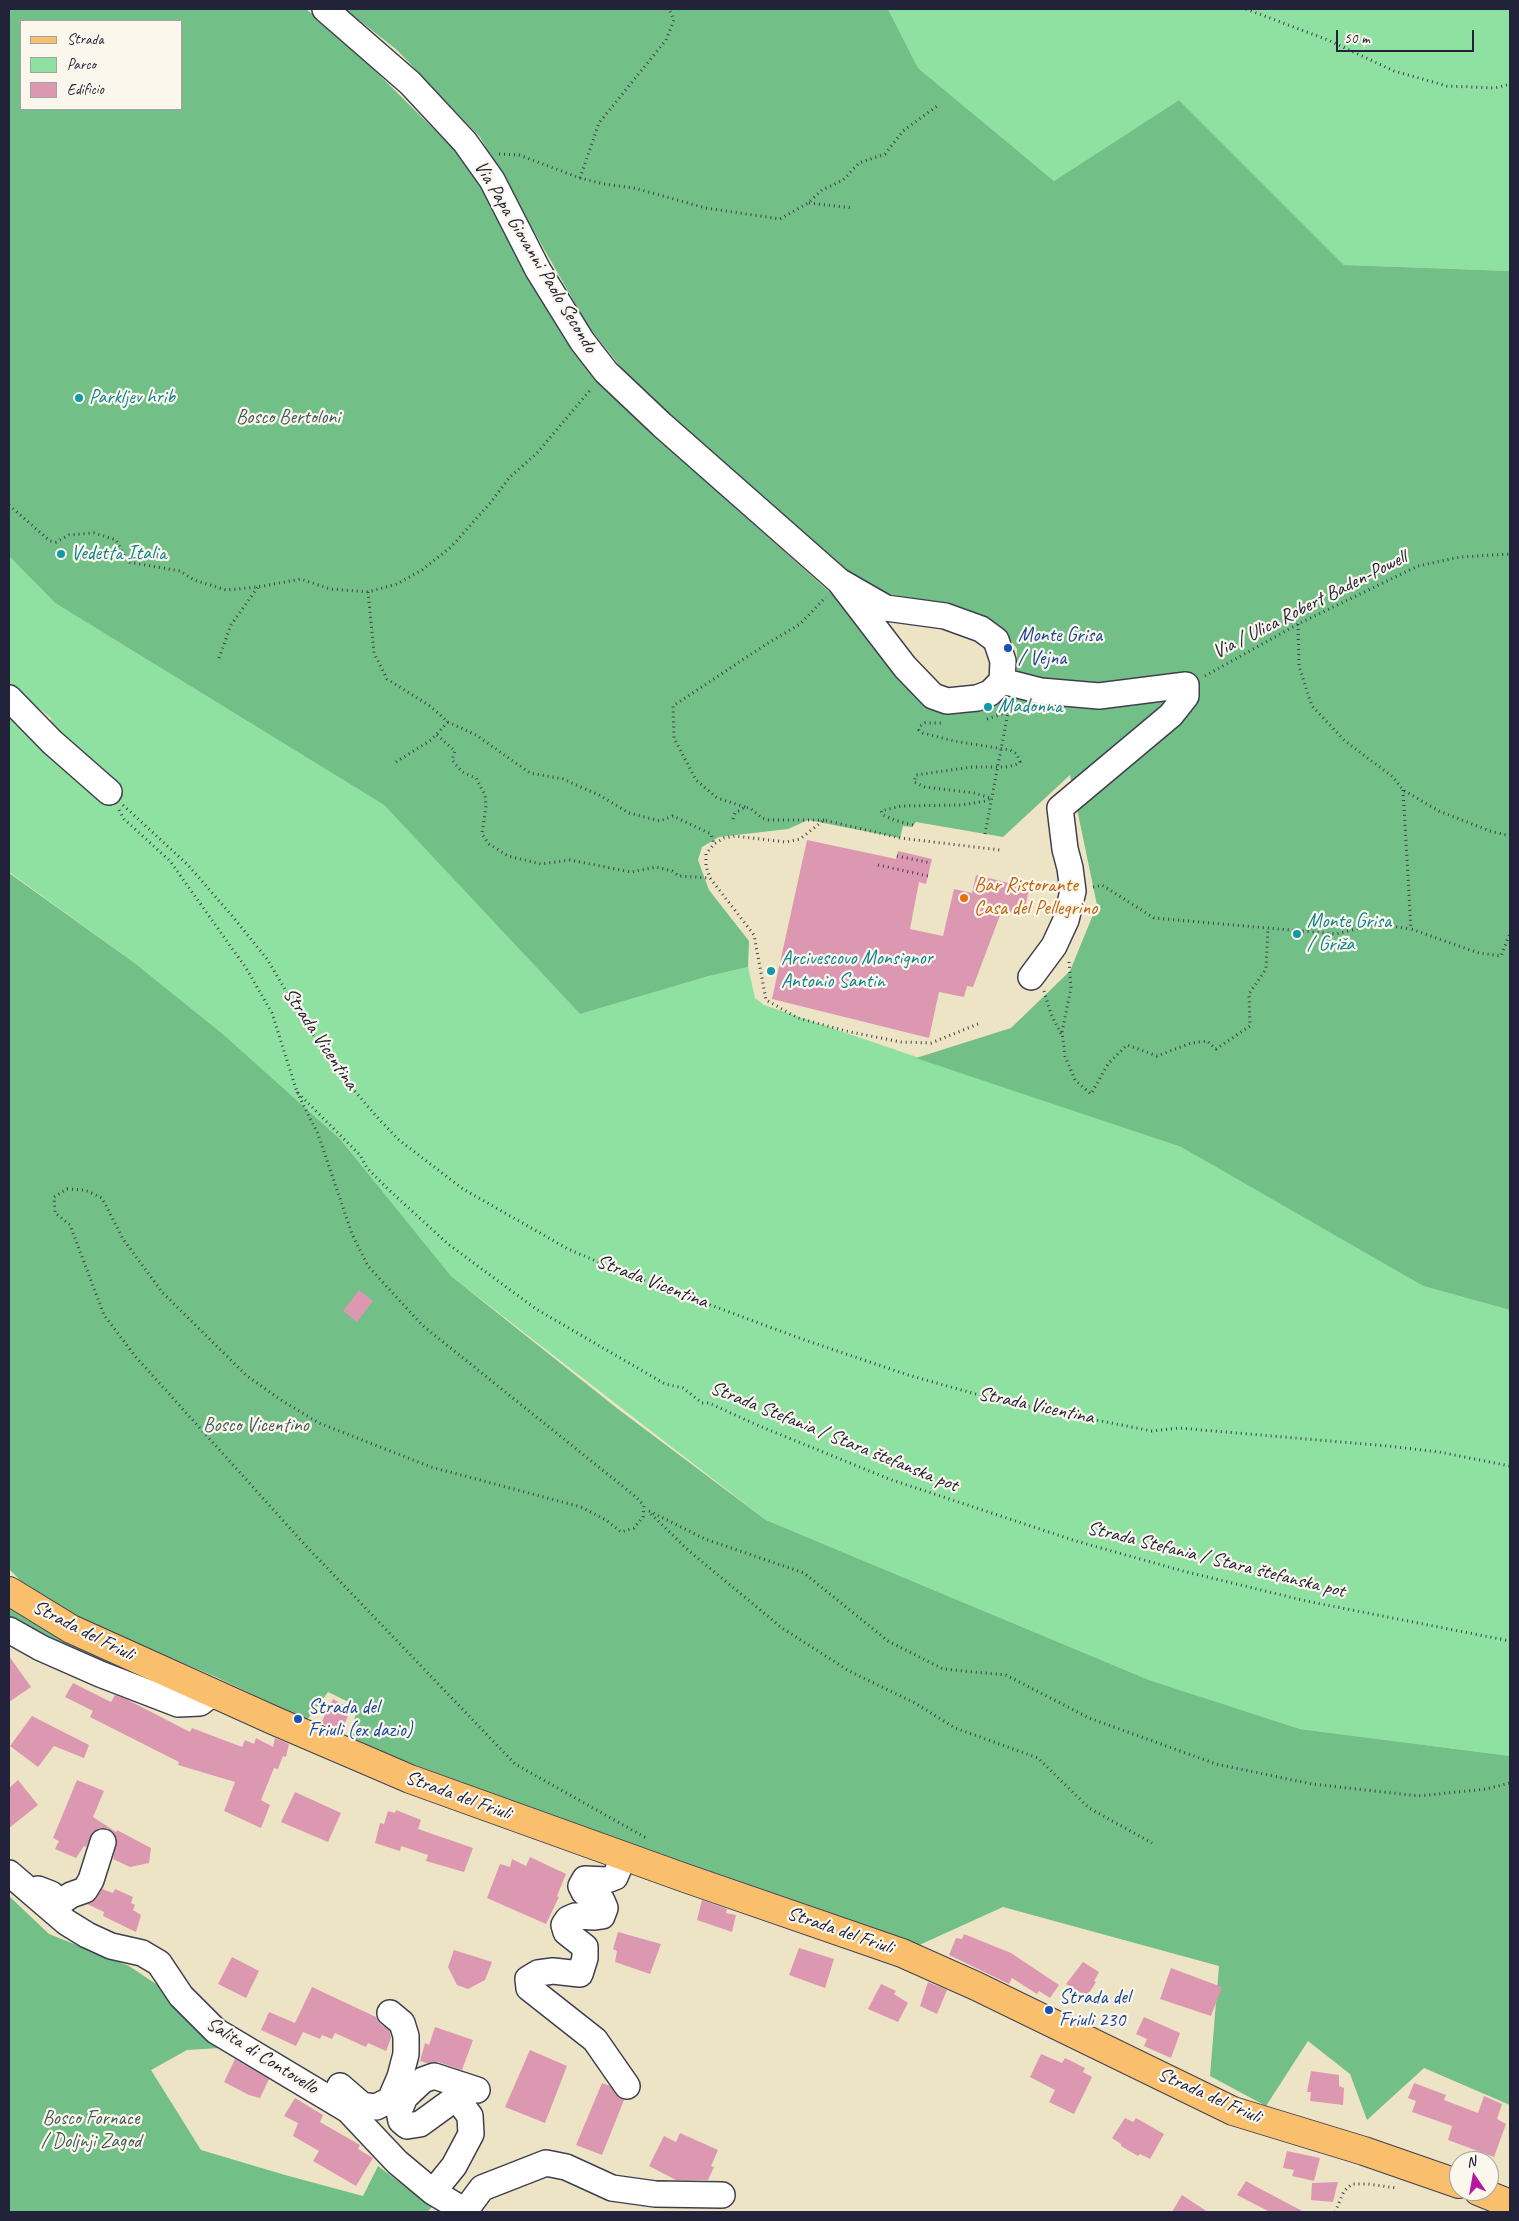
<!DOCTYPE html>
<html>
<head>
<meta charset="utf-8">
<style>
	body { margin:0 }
	#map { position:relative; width:1519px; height:2221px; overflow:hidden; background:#ece4c5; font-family:Caveat,sans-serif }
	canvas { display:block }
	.frame { position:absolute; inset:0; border:10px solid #22223b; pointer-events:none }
	.legend { position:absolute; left:20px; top:20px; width:162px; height:90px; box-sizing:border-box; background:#fbf7ec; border:1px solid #a4a2a5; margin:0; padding:6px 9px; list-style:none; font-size:15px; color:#22223b }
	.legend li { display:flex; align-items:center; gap:10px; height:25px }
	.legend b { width:25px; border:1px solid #a4a2a5 }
	.north { position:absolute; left:1449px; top:2151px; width:50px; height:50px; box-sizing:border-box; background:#fbf7ec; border:1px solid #a4a2a5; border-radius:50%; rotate:348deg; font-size:14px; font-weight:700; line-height:20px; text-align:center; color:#22223b }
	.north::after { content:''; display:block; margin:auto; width:18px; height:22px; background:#b5179e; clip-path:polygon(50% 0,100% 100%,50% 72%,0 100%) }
	.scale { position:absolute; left:1336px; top:30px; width:138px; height:22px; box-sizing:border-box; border:2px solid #22223b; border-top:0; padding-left:6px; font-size:15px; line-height:18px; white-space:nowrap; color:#22223b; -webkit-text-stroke:4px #fbf7ec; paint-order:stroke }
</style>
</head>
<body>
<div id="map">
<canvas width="1519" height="2221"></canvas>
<div class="frame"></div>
<ul class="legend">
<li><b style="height:6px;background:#f9bf6d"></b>Strada</li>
<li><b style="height:14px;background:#8ee1a1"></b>Parco</li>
<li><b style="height:14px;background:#dd98b1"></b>Edificio</li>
</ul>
<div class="north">N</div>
<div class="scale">50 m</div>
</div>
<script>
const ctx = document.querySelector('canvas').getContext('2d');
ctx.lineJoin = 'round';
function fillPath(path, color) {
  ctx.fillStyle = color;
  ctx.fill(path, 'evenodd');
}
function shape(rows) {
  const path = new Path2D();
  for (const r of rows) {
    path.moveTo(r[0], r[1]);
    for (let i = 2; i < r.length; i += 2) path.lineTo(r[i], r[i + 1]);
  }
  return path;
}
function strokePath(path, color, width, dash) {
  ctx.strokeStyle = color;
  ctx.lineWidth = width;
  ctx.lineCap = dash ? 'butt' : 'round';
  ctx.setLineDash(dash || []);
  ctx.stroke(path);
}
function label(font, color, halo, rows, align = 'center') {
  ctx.font = font + ' Caveat,sans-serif';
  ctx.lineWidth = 4.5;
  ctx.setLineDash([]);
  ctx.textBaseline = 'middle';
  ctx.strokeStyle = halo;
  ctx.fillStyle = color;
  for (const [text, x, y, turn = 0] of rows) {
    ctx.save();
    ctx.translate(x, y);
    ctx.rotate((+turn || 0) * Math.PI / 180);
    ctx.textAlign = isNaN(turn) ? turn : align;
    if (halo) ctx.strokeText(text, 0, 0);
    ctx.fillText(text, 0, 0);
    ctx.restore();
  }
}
const green = shape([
	[888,9,1510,9,1510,271,1344,265,1179,100,1054,181,918,68],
	[9,556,55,603,384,805,580,1014,709,976,748,967,755,998,764,1005,1181,1147,1423,1286,1510,1310,1510,1756,1300,1729,1149,1680,766,1520,451,1276,340,1139,224,1035,136,964,9,872,9,711,96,788,113,807,116,787,52,727,51,718,9,684]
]);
const forest = shape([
	[9,9,306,9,345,41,467,162,525,269,585,365,651,432,855,615,896,677,935,710,960,712,996,698,1025,698,1027,677,1017,672,1017,649,999,625,966,609,874,591,849,579,636,386,588,326,480,137,397,50,345,9,888,9,918,68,1054,181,1179,100,1344,265,1510,271,1510,1310,1423,1286,1181,1147,916,1058,1011,1028,1070,971,1097,905,1070,775,1003,837,916,822,912,827,903,826,900,838,808,820,788,829,719,837,702,847,698,860,709,890,749,941,748,967,709,976,580,1014,384,805,55,603,9,556],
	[21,21,181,21,181,109,21,109],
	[9,873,136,964,224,1035,340,1139,451,1276,618,1409,766,1520,1149,1680,1300,1729,1510,1756,1510,2105,1424,2068,1367,2120,1350,2074,1308,2041,1266,2106,1210,2076,1219,1966,1003,1907,917,1946,590,1831,346,1739,359,1707,328,1692,307,1720,216,1677,82,1620,21,1581,9,1569],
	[9,1608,28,1620,178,1697,40,1635,9,1617],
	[9,1896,49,1934,129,1966,162,1988,220,2048,187,2050,151,2070,201,2150,285,2175,363,2196,378,2166,432,2207,427,2212,9,2212]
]);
const building = shape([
	[807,840,896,859,898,851,932,859,926,884,919,882,910,929,943,936,954,889,972,893,976,875,1029,888,1024,915,1002,910,973,987,967,986,964,997,939,992,929,1038,772,999],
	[359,1290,373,1301,357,1322,343,1311],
	[9,1656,31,1687,9,1702],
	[73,1683,111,1702,115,1695,126,1699,190,1732,192,1728,242,1747,245,1740,254,1744,256,1738,273,1747,275,1738,289,1744,286,1757,283,1756,278,1769,274,1768,261,1800,270,1805,261,1828,224,1811,235,1782,178,1765,179,1762,90,1717,93,1711,65,1697],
	[333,1699,351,1709,341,1732,321,1723],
	[32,1716,89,1745,84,1758,54,1746,38,1767,10,1746],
	[18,1780,38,1805,9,1828,9,1788],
	[77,1780,104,1791,93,1817,116,1832,117,1830,151,1848,149,1863,130,1867,113,1859,117,1839,113,1832,107,1828,99,1828,93,1832,86,1847,84,1846,76,1858,55,1849,59,1841,53,1838],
	[295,1792,341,1813,328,1842,281,1822],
	[396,1810,421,1820,418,1829,473,1848,464,1872,426,1861,428,1855,401,1846,400,1851,375,1843,380,1823,384,1824,388,1811,395,1813],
	[530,1857,566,1874,557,1896,559,1897,546,1924,487,1898,500,1864,510,1867,512,1859,526,1866],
	[102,1889,113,1893,115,1889,133,1897,131,1903,135,1905,133,1910,141,1915,136,1932,103,1916,104,1912,87,1904,97,1898],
	[702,1900,727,1909,726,1913,736,1915,732,1932,697,1920],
	[618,1932,661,1944,650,1974,615,1962,617,1951,613,1949],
	[964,1934,1011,1953,1059,1985,1050,1998,1039,1991,1037,1994,1012,1978,1009,1984,949,1955,956,1938,962,1939],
	[799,1948,834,1959,825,1988,789,1975],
	[454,1950,492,1962,485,1980,468,1989,457,1985,448,1967],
	[232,1957,259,1971,246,1998,218,1984],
	[1083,1962,1099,1972,1094,1981,1096,1982,1087,1996,1066,1984],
	[1171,1968,1222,1987,1211,2016,1160,1999],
	[928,1982,947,1990,937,2014,920,2006],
	[881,1984,896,1991,894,1994,908,2003,898,2022,868,2009],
	[312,1987,376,2017,380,2024,390,2031,391,2038,386,2051,368,2043,366,2047,335,2033,332,2039,322,2035,320,2039,303,2032,296,2046,261,2030,269,2012,295,2023],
	[1144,2017,1180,2033,1171,2058,1144,2046,1147,2039,1136,2034],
	[435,2027,473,2040,462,2070,438,2062,427,2063,420,2061,425,2043,429,2045],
	[530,2050,567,2066,545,2123,505,2107],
	[1041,2054,1062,2063,1065,2058,1085,2068,1083,2072,1092,2077,1074,2114,1049,2102,1055,2090,1030,2077],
	[235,2059,269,2079,260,2098,249,2095,224,2082],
	[1311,2071,1339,2075,1339,2086,1344,2088,1343,2105,1310,2101,1311,2092,1307,2092],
	[602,2083,610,2086,616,2095,624,2100,602,2155,576,2145],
	[1414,2083,1446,2095,1444,2100,1478,2113,1484,2096,1502,2104,1497,2119,1506,2124,1494,2157,1448,2140,1452,2126,1412,2112,1416,2101,1408,2098],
	[295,2098,323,2115,320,2122,360,2145,358,2149,373,2158,356,2186,313,2161,319,2151,293,2136,298,2123,284,2116],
	[1125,2118,1133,2122,1136,2118,1164,2134,1150,2159,1140,2154,1138,2156,1121,2146,1121,2144,1112,2138],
	[680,2133,718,2150,711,2166,714,2167,708,2180,676,2180,649,2166,664,2136,676,2142],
	[1287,2151,1320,2158,1314,2181,1292,2176,1294,2170,1283,2168],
	[1246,2181,1253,2185,1304,2212,1270,2212,1237,2195],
	[1338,2182,1333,2202,1311,2200,1312,2183],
	[1182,2195,1208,2212,1172,2212]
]);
const path = shape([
	[1246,9,1328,40,1394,71,1447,86,1495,88,1510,84],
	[499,154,519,155,580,178,604,184,634,188,706,208,780,219,808,203,822,190,843,180,859,163,885,154,903,131,937,106],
	[580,178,599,123,666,40,674,20,669,9],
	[809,203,853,208],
	[9,505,50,541,56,542,69,535,94,533,116,540,128,562,180,571,194,580,226,590,258,587,301,579,330,589,368,592,397,584,422,570,451,547,491,502,509,478,537,453,592,388],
	[368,592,374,653,387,679,430,706,448,722,476,735,530,773,563,779,599,795,629,813,660,821,673,816,711,834,714,844],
	[1298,624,1299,666,1312,706,1345,741,1393,777,1403,790,1439,811,1490,831,1510,836],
	[219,658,231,625,258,587],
	[1205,676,1298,624,1418,566,1460,557,1510,554],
	[987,719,1008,712,1008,705],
	[437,735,455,751,452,760,462,772,476,778,485,795,486,806,482,834,489,844,508,856,541,864,570,860,631,872,656,867,672,871,679,876,710,878],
	[396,762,431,740,448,722],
	[1403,790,1411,929,1479,953,1501,956,1510,933],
	[123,805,188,865,233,917,267,959,304,1021,337,1070,376,1116,399,1140,463,1189,568,1249,624,1273,802,1339,908,1375,1004,1402,1152,1431,1179,1428,1388,1446,1439,1452,1510,1466],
	[745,807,717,798,696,780,674,738,673,706,765,645,800,624,826,597],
	[119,810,124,819,170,861,246,968,272,1013,297,1092,360,1155,367,1168,389,1190,448,1244,536,1309,665,1384,683,1388,702,1403,709,1403,757,1425,889,1479,1076,1541,1183,1571,1306,1601,1510,1641],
	[733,819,735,813,745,807,750,808,762,818,769,820,824,820],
	[913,825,894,820,883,815,881,811,901,806,961,805,986,801,991,798,974,793,925,787,914,782,916,775,972,767,1006,767,1015,765,1020,762,1017,754,1010,750,954,741,923,733,919,730,920,726,925,723,941,723],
	[985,834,1008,712],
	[897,856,931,863],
	[878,865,928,876],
	[1093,887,1102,885,1154,918,1336,934,1376,924,1411,929],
	[1069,962,1071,988,1062,1032,1065,1056,1075,1080,1091,1094,1108,1064,1127,1045,1157,1056,1191,1043,1207,1041,1216,1049,1250,1026,1249,994,1266,969,1268,928],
	[1044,991,1051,1014,1061,1034],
	[978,1024,931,1043,901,1042,850,1032,798,1018,766,1000,754,935,710,878,706,866,706,854,714,844,724,838,735,836,786,842,800,839,824,820,900,838,1000,850],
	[297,1092,318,1134,352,1234,368,1266,422,1325,636,1497,644,1506,643,1517,634,1528,621,1532,606,1520,581,1507,431,1467,319,1423,281,1400,247,1376,162,1292,123,1239,102,1198,85,1190,67,1189,54,1197,55,1213,70,1225,104,1315,135,1356,306,1546,515,1764,648,1839],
	[649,1511,705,1539,804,1573,888,1641,943,1669,1006,1675,1089,1718,1216,1764,1312,1784,1419,1796,1486,1789,1510,1783],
	[651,1514,689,1551,782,1628,849,1671,915,1703,955,1728,1038,1758,1089,1808,1152,1843],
	[1335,2212,1344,2191,1352,2184,1368,2184,1396,2188]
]);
const minor = shape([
	[325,9,410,83,465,142,492,180,538,270,582,341,606,372,662,425,839,581,886,608,945,616,981,629,996,640,1003,661,1002,681,990,693,977,698,947,701,933,696,905,667,839,581],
	[1002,681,1041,691,1099,696,1186,685,1186,696,1171,715,1060,808,1065,849,1070,868,1073,891,1066,920,1054,946,1031,977],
	[9,698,52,742,109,792],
	[9,1630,41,1648,100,1674,178,1704,200,1703,213,1693],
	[624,1856,615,1877,607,1880,585,1879,581,1886,584,1892,589,1897,602,1901,605,1908,602,1916,595,1917,575,1916,568,1919,564,1925,566,1932,585,1947,585,1958,580,1974,553,1971,538,1973,528,1979,529,1988,595,2040,627,2086],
	[9,1873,66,1922,87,1935,111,1946,142,1953,159,1963,181,1996,216,2031,348,2110,397,2162,433,2192,467,2212],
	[35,1891,38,1889,51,1894,61,1902,71,1895,85,1890,91,1880,103,1842],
	[340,2086,362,2105,376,2107,390,2100,400,2077,406,2054,406,2036,402,2023,390,2013],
	[433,2192,454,2166,471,2134,470,2116,461,2104,453,2100,420,2124,407,2126,401,2121,399,2111,405,2097,423,2080,434,2076,477,2090],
	[465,2211,482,2188,546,2163,566,2167,612,2188,655,2194,722,2195]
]);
const major = shape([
	[9,1591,71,1629,275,1721,410,1779,685,1878,902,1953,976,1986,1233,2111,1364,2151,1459,2184],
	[1478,2191,1510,2204]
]);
const markers = [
	[79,398,5,"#0f9aa8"],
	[61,554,5,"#0f9aa8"],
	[1008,648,5,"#1a4fb4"],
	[988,707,5,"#0f9aa8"],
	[964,898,5,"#e8710a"],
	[1297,934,5,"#0f9aa8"],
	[771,971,5,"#0f9aa8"],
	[298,1719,5,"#1a4fb4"],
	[1049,2010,5,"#1a4fb4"]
];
const streetNames = [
	["Via Papa Giovanni Paolo Secondo",535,257,59],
	["Via / Ulica Robert Baden-Powell",1310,605,-27],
	["Strada Vicentina",320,1039,56],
	["Strada Vicentina",652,1282,21],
	["Strada Vicentina",1036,1406,12],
	["Strada Stefania / Stara štefanska pot",834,1437,22],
	["Strada Stefania / Stara štefanska pot",1216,1560,14],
	["Strada del Friuli",83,1631,27],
	["Strada del Friuli",458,1796,20],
	["Strada del Friuli",840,1931,19],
	["Salita di Contovello",262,2056,32],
	["Strada del Friuli",1209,2096,24]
];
const cultureNames = [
	["Parkljev hrib",89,398],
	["Vedetta Italia",71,554],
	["Madonna",998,707],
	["Monte Grisa",1307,922],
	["/ Griža",1307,945],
	["Arcivescovo Monsignor",781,959],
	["Antonio Santin",781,982]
];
const parkNames = [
	["Bosco Bertoloni",288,418],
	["Bosco Vicentino",256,1426],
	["Bosco Fornace",91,2119],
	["/ Doljnji Zagod",91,2142]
];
const transitNames = [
	["Monte Grisa",1018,636],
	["/ Vejna",1018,659],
	["Strada del",308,1708],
	["Friuli (ex dazio)",308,1731],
	["Strada del",1059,1998],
	["Friuli 230",1059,2021]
];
const foodNames = [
	["Bar Ristorante",974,886],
	["Casa del Pellegrino",974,909]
];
fillPath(green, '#8ee1a1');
fillPath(forest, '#72bf87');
fillPath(building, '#dd98b1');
strokePath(minor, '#403f50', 28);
strokePath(major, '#403f50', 30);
strokePath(path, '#403f50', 3, [1, 4]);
strokePath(minor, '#fff', 25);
strokePath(major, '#f9bf6d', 28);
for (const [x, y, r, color] of markers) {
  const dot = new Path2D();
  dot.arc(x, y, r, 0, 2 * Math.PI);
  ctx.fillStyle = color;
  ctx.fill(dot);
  strokePath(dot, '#fbf7ec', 2);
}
label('20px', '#22223b', '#fbf7ec', streetNames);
label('20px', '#0d838f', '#fbf7ec', cultureNames, 'left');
label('20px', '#425b5a', '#fbf7ec', parkNames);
label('20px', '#164399', '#fbf7ec', transitNames, 'left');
label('20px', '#c56008', '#fbf7ec', foodNames, 'left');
</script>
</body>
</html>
